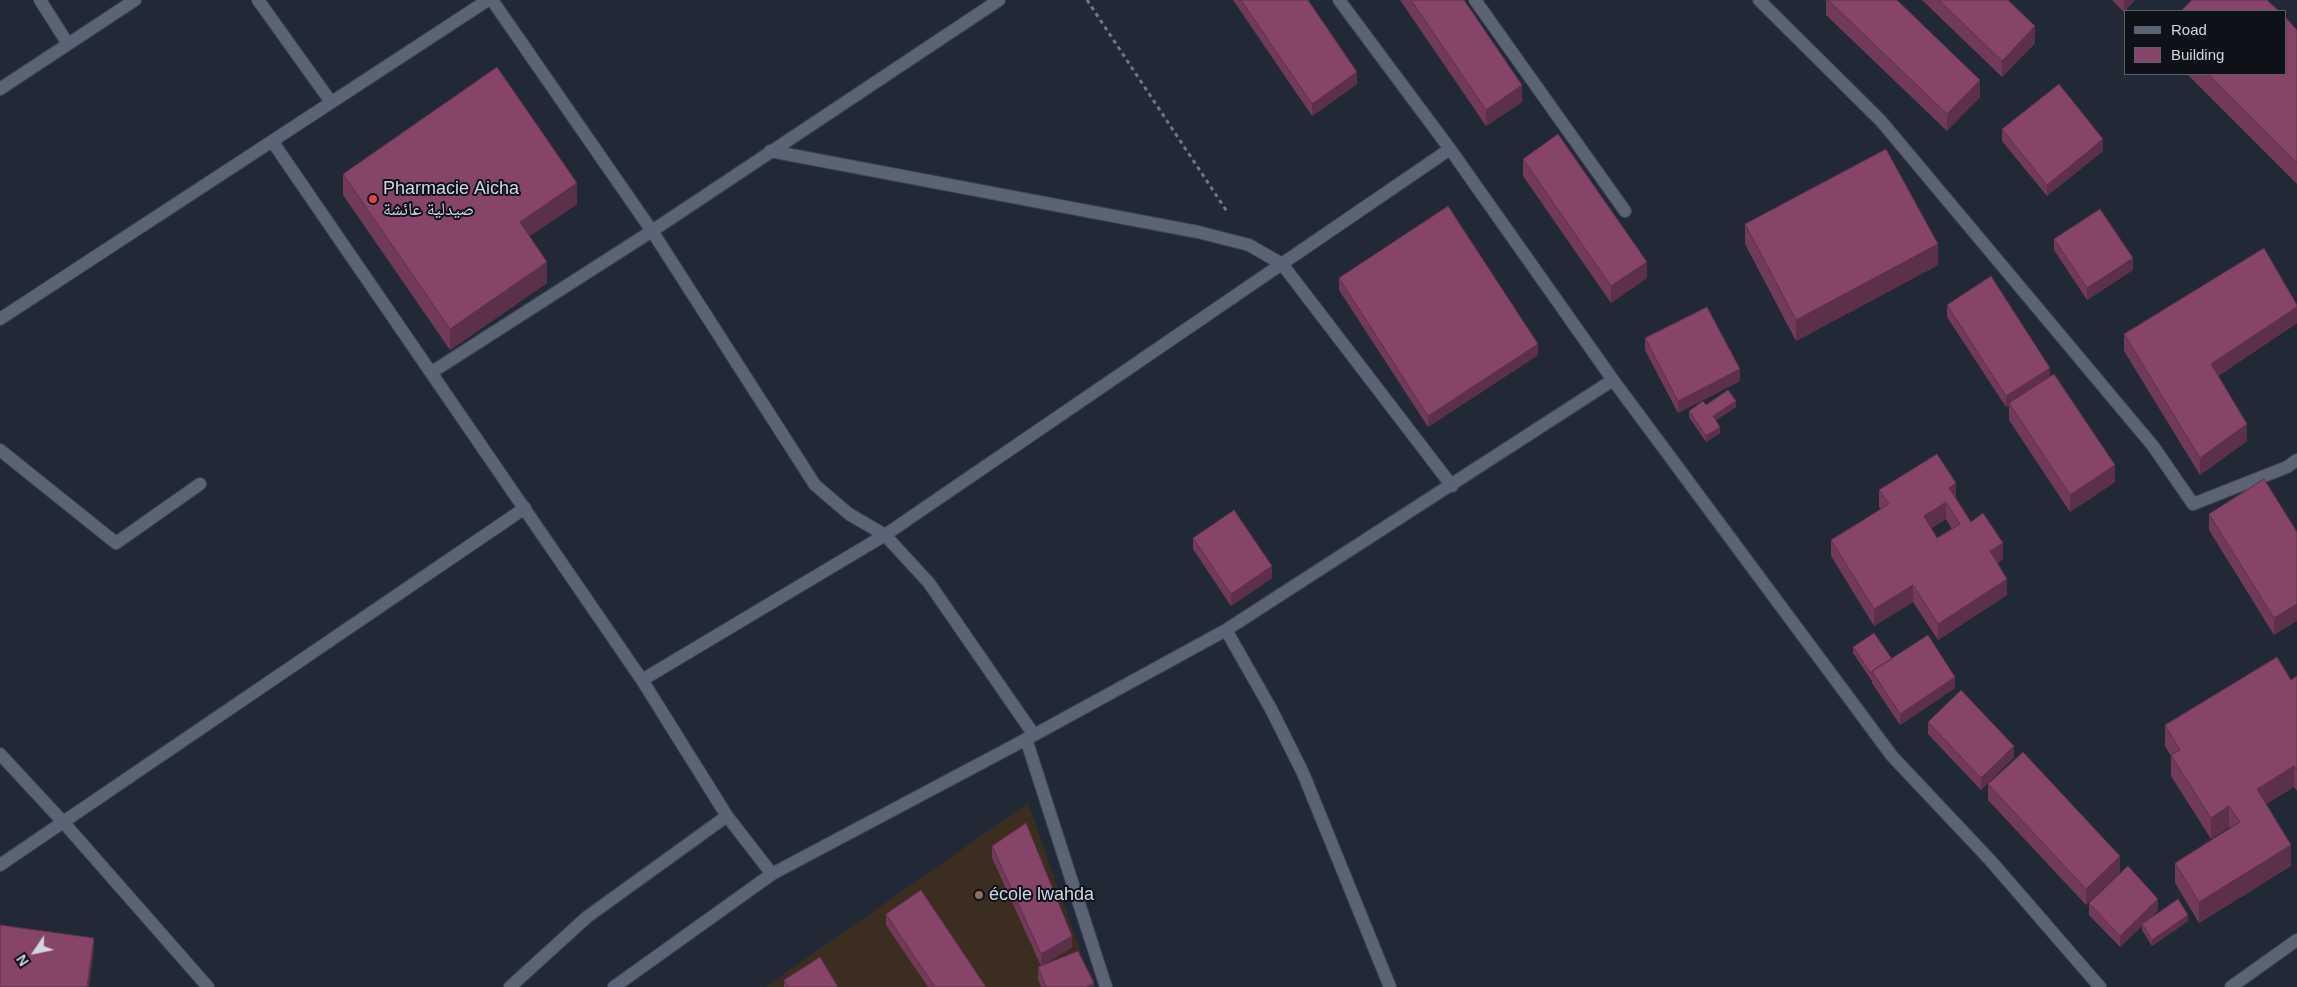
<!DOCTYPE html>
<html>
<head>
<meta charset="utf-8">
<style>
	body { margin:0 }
	#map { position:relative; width:2297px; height:987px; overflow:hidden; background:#212937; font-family:Helvetica,sans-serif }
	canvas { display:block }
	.legend { position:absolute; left:2124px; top:10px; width:162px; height:65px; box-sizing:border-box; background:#0e1218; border:1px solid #5c6068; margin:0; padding:6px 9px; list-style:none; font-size:15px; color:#d1d6e0 }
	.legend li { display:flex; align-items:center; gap:10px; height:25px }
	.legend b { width:25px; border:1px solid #5c6068 }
	.north { position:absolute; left:10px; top:927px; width:50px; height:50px; -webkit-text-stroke:4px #0e1218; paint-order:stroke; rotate:236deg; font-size:14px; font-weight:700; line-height:20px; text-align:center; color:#d1d6e0 }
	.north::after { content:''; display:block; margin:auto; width:18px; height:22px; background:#d1d6e0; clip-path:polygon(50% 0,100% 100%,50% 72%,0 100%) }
</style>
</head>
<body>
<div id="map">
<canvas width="2297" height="987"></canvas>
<ul class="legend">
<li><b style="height:6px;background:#5b6475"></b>Road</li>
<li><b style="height:14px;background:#854468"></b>Building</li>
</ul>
<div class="north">N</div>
</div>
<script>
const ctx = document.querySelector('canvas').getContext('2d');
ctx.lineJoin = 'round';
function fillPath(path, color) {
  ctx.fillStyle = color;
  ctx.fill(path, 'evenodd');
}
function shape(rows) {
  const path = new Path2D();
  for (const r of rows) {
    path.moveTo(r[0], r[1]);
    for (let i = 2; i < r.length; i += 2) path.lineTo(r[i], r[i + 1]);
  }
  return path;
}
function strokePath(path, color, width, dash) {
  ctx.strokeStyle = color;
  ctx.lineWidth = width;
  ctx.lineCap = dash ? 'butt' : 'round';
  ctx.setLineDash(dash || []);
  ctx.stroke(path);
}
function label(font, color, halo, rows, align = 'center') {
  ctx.font = font + ' Helvetica,"Noto Naskh Arabic",sans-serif';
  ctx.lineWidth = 4;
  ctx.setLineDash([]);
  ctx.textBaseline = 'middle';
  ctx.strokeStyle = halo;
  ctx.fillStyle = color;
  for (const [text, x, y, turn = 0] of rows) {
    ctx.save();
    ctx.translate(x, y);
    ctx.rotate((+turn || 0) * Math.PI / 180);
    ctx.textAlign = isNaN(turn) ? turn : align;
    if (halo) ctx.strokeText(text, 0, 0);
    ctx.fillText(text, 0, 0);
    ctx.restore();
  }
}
const education = shape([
	[1028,803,1093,987,765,987]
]);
const path = shape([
	[1087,0,1228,213]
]);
const minor = shape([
	[40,0,68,44],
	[258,0,331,102],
	[492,0,652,231,815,485,849,514,885,535,929,583,1034,735],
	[1475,0,1625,211],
	[1759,0,1881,121,2153,446,2193,504,2287,467,2297,460],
	[0,89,135,0],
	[272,141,642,680,727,816,772,874],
	[770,151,1198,232,1249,245,1282,264,1452,486],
	[0,319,488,0],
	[432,372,652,231,999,0],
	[1613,380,1892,756,1990,860,2100,987],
	[0,450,116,543,200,484],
	[1226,630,1271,709,1303,773,1390,987],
	[642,680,885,535,1450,149],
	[1026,739,1106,987],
	[0,754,64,823,208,987],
	[0,865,525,508],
	[510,987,587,917,727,816],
	[614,987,772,874,1034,735,1226,630,1613,380,1450,149,1339,0],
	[2231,987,2297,940]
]);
const wall = shape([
	[1233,0,1308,0,1357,84,1312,116],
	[1400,0,1464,0,1522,102,1486,126],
	[1826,0,1897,0,1980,97,1947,131,1826,15],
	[1922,0,2008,0,2035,43,2002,77],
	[2112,0,2135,0,2124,12],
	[2297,30,2297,184,2187,74,2286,74],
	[2002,129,2103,151,2047,196,2002,141],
	[1523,159,1647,278,1611,303,1523,176],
	[343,174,577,204,529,236,547,283,450,350,343,195],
	[1745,224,1938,265,1796,341,1745,244],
	[2054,239,2133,270,2087,300,2054,250],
	[1339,278,1538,355,1428,427,1339,290],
	[1947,305,2050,376,2115,482,2070,512,2009,420,2009,406,2006,407,1947,317],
	[2297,305,2297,323,2218,376,2247,441,2200,475,2124,351,2124,334],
	[1645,338,1740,381,1678,413,1645,350],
	[1706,405,1736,407,1716,420,1720,433,1706,442,1689,417,1689,411],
	[1879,490,1956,498,1971,522,2003,559,1998,563,2007,595,1938,640,1913,602,1874,626,1831,556,1831,540,1881,509,1879,507],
	[1946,519,1952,529,1937,538,1931,528],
	[2209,514,2297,532,2274,635,2209,530],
	[1193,538,1272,578,1231,606,1193,549],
	[1853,647,1892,659,1955,688,1900,725,1872,683,1872,681,1853,653],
	[2297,676,2297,791,2294,787,2266,804,2291,866,2199,923,2175,883,2175,863,2230,828,2229,827,2211,839,2171,776,2171,756,2165,746,2165,725,2291,680],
	[1928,722,2014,757,1981,790,1928,734],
	[1988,784,2120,856,2086,905,1988,800],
	[992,846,1072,947,1041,966,992,858],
	[2089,903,2158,910,2151,918,2188,921,2152,946,2142,930,2142,926,2120,947,2089,915],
	[886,914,986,987,928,987,886,925],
	[1038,967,1094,987,1041,987,1038,979],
	[784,980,838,987,784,987]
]);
const shadedWall = shape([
	[2124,0,2135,0,2124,12],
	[2035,26,2035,43,2002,77,2002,61],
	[1357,72,1357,84,1312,116,1312,104],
	[1980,80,1980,97,1947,131,1947,114],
	[1522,85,1522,102,1486,126,1486,110],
	[2103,139,2103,151,2047,196,2047,185],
	[577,183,577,204,520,243,520,222],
	[1938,244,1938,265,1796,341,1796,320],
	[2133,258,2133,270,2087,300,2087,288],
	[547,262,547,283,450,350,450,329],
	[1647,262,1647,278,1611,303,1611,286],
	[2297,307,2297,323,2211,381,2211,364],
	[1538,344,1538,355,1428,427,1428,416],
	[2050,368,2050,379,2009,403,2009,406,2006,407,2006,396],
	[1740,369,1740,381,1678,413,1678,401],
	[1736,401,1736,407,1713,422,1713,416],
	[2247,424,2247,441,2200,475,2200,458],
	[1720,427,1720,433,1706,442,1706,436],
	[2115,465,2115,482,2070,512,2070,495],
	[1956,483,1956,500,1949,488],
	[1946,502,1946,519,1924,533,1924,516],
	[2003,543,2003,559,1990,568,1990,551],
	[1272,566,1272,578,1231,606,1231,594],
	[2007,579,2007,595,1938,640,1938,624],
	[1913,585,1913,602,1874,626,1874,609],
	[2297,604,2297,621,2274,635,2274,618],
	[1955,677,1955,688,1900,725,1900,714],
	[2014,746,2014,757,1981,790,1981,778],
	[2294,766,2294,787,2257,810,2257,789],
	[2229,806,2229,827,2211,839,2211,818],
	[2291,845,2291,866,2199,923,2199,902],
	[2120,856,2120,873,2086,905,2086,889],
	[2158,899,2158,910,2143,925,2142,924,2142,926,2120,947,2120,936],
	[2188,915,2188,921,2152,946,2152,940],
	[1072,936,1072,947,1041,966,1041,954],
	[94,938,94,950,89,987,87,987],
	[1094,983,1094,987,1086,987]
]);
const building = shape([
	[1241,0,1308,0,1357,72,1312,104,1241,0],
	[1411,0,1464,0,1522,85,1486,110,1411,0],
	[1828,0,1897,0,1980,80,1947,114,1828,0],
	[1939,0,2008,0,2035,26,2002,61,1939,0],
	[2192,0,2267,0,2279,11,2181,11,2192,0],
	[2286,18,2297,30,2297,163,2208,74,2286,74,2286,18],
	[497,67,577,183,520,222,547,262,450,329,343,174,497,67],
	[2059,84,2103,139,2047,185,2002,129,2059,84],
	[1558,134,1647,262,1611,286,1523,159,1558,134],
	[1886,149,1938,244,1796,320,1745,224,1886,149],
	[1448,206,1538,344,1428,416,1339,278,1448,206],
	[2100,209,2133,258,2087,288,2054,239,2100,209],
	[2264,248,2297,305,2297,307,2211,364,2247,424,2200,458,2124,334,2264,248],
	[1991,276,2050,368,2006,396,1947,305,1991,276],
	[1707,307,1740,369,1678,401,1645,338,1707,307],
	[2054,374,2115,465,2070,495,2009,403,2054,374],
	[1728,390,1736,401,1713,416,1720,427,1706,436,1689,411,1703,401,1706,405,1728,390],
	[1937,454,1956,483,1949,488,1971,522,1983,513,2003,543,1990,551,2007,579,1938,624,1913,585,1874,609,1831,540,1889,504,1879,490,1937,454],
	[1946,502,1960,524,1937,538,1924,516,1946,502],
	[2264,479,2297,532,2297,604,2274,618,2209,514,2264,479],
	[1234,510,1272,566,1231,594,1193,538,1234,510],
	[1874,633,1892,659,1872,671,1872,675,1853,647,1874,633],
	[1928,635,1955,677,1900,714,1872,671,1928,635],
	[2277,657,2291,680,2297,676,2297,770,2294,766,2257,789,2291,845,2199,902,2175,863,2240,822,2229,806,2211,818,2171,755,2180,750,2165,725,2277,657],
	[1961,690,2014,746,1981,778,1928,722,1961,690],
	[2023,752,2120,856,2086,889,1988,784,2023,752],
	[1026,823,1072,936,1041,954,992,846,1026,823],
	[2128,866,2158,899,2120,936,2089,903,2128,866],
	[921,890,986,987,935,987,886,914,921,890],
	[2178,899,2188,915,2152,940,2142,924,2178,899],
	[0,925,94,938,87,987,0,987,0,925],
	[1078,951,1094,983,1086,987,1046,987,1038,967,1078,951],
	[820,957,838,987,788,987,784,980,820,957]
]);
const markers = [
	[373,199,5,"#e0444e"],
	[979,895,5,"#8d6e63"]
];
const poiNames = [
	["Pharmacie Aicha",383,189],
	["صيدلية عائشة",383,210],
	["école lwahda",989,895]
];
fillPath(education, '#3b2d20');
strokePath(minor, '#3e4450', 14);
strokePath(path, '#707783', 3, [4, 4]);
strokePath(minor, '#5b6475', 12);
fillPath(wall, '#723a59');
fillPath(shadedWall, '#5d3049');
fillPath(building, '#854468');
strokePath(building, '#5d3049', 1);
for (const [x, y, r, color] of markers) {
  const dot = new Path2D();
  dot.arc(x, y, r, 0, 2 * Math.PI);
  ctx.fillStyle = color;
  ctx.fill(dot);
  strokePath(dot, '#0e1218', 2);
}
label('18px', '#d1d6e0', '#0e1218', poiNames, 'left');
</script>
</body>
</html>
